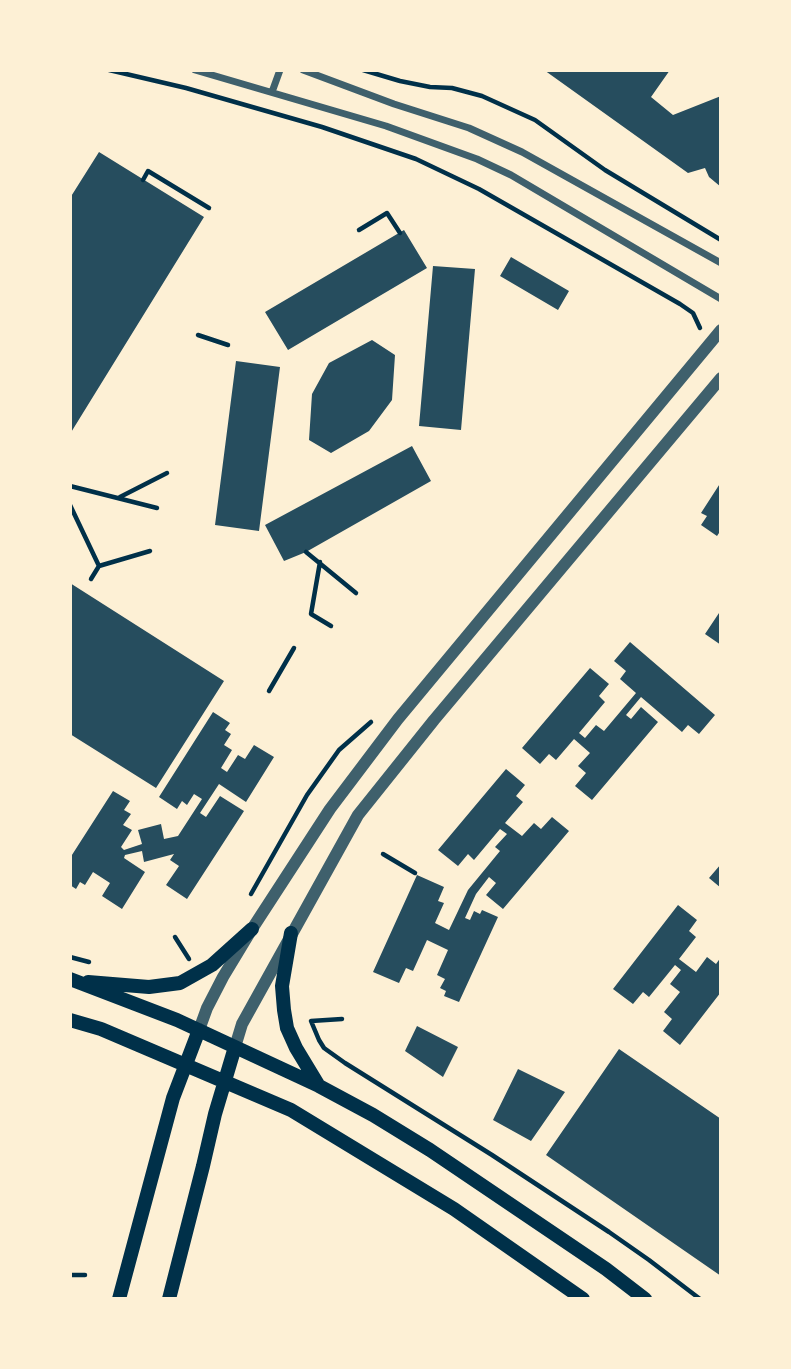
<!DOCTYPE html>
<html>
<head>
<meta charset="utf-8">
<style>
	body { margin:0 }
	#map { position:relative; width:791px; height:1369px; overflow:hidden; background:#fdf0d5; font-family:Arial,sans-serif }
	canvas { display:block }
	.frame { position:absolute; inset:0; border:72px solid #fdf0d5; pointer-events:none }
</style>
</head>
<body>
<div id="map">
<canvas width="791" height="1369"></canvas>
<div class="frame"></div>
</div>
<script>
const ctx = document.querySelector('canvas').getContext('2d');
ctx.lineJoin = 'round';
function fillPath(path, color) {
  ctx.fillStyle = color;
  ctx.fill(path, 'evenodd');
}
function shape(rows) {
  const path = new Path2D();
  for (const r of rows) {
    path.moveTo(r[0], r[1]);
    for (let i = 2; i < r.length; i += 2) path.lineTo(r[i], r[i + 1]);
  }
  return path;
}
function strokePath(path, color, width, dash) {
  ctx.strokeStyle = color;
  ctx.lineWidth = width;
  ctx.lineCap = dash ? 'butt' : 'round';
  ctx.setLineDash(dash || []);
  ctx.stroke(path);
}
const building = shape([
	[544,70,670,70,651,97,673,115,721,96,721,187,709,177,705,168,688,173],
	[99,152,204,217,70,434,70,198],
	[404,230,427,268,288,350,265,312],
	[511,257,569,291,558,310,500,276],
	[433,266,475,269,461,430,419,426],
	[372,340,395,355,392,400,369,431,331,453,309,440,312,394,329,363],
	[236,361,280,367,259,531,215,525],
	[412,446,431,481,306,552,284,561,265,525],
	[721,482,721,530,717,536,701,525,707,516,701,513],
	[70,583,224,681,156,788,70,734],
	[721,610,721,645,705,634],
	[630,642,715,715,699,734,688,725,682,732,641,697,626,715,631,719,641,707,658,722,592,800,575,786,586,773,578,766,590,753,574,739,556,760,549,754,540,764,522,748,590,668,609,684,599,696,605,702,579,733,585,738,596,725,604,731,636,693,620,679,626,671,614,661],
	[213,712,230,723,225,730,231,734,224,745,232,750,221,768,227,772,238,755,245,759,254,745,274,757,246,802,219,784,200,813,206,817,220,796,244,811,187,899,166,885,179,866,170,860,174,854,144,862,142,851,125,855,124,858,145,872,122,909,102,896,110,883,93,872,85,885,80,882,76,889,70,885,70,858,113,791,130,801,124,810,131,814,123,825,132,830,121,847,124,850,142,844,138,830,161,824,164,839,178,836,202,799,194,794,187,805,182,801,177,809,159,797],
	[506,769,525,785,516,796,523,802,505,823,522,836,534,823,541,829,552,817,569,831,503,909,486,895,496,883,489,877,476,894,465,918,470,920,474,911,480,914,482,910,498,917,459,1002,444,996,446,991,440,988,445,979,437,975,448,950,427,940,413,971,406,968,399,983,373,972,417,875,444,887,438,901,444,903,435,923,449,930,468,890,500,851,495,847,507,834,500,829,474,860,468,854,458,866,438,850],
	[721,864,721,888,709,878],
	[678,905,697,920,689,931,696,937,679,959,696,972,707,957,716,964,721,957,721,992,680,1045,663,1031,672,1019,664,1012,680,992,670,984,681,970,675,965,649,997,643,992,633,1004,613,989],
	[417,1026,458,1047,443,1077,405,1051],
	[619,1049,721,1119,721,1276,546,1155],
	[518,1069,565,1092,531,1141,493,1120]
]);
const path = shape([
	[109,70,186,88,322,127,416,159,479,189,680,304,693,313,700,328],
	[363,70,400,81,430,87,452,88,482,96,535,120,605,170,721,240],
	[143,180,148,171,209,208],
	[359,230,387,213,400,233],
	[198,335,228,345],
	[70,486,157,508],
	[120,497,167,473],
	[70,505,99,566,91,579],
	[306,552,356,593],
	[320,562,311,614,331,626],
	[99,566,150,551],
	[269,691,294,648],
	[383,854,415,873],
	[251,894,307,795,339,750,371,722],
	[175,937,189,959],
	[70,957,89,962],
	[311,1021,319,1040,324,1048,345,1063,492,1155,609,1232,649,1260,700,1299],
	[311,1021,342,1019],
	[70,1275,85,1275]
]);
const minor = shape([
	[195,70,386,126,477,159,511,175,721,299],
	[303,70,394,104,469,128,522,152,721,263],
	[272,92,280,70]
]);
const tertiary = shape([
	[199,1030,207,1008,223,977,252,929,330,809,398,719,721,330],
	[235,1047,242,1024,358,815,434,720,721,378]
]);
const secondary = shape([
	[291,933,282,986,284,1010,287,1028,296,1048,319,1086],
	[70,979,177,1020,319,1086,373,1115,430,1150,606,1269,645,1299],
	[88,982,149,987,180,983,212,965,252,929],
	[70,1020,101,1029,291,1110,454,1209,583,1299],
	[119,1299,173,1098,199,1030],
	[169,1299,203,1166,215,1114,235,1047]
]);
fillPath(building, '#264d5e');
strokePath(path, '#003049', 4.5);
strokePath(minor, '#3f606c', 7);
strokePath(tertiary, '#3f606c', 12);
strokePath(secondary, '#003049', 14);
</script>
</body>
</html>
